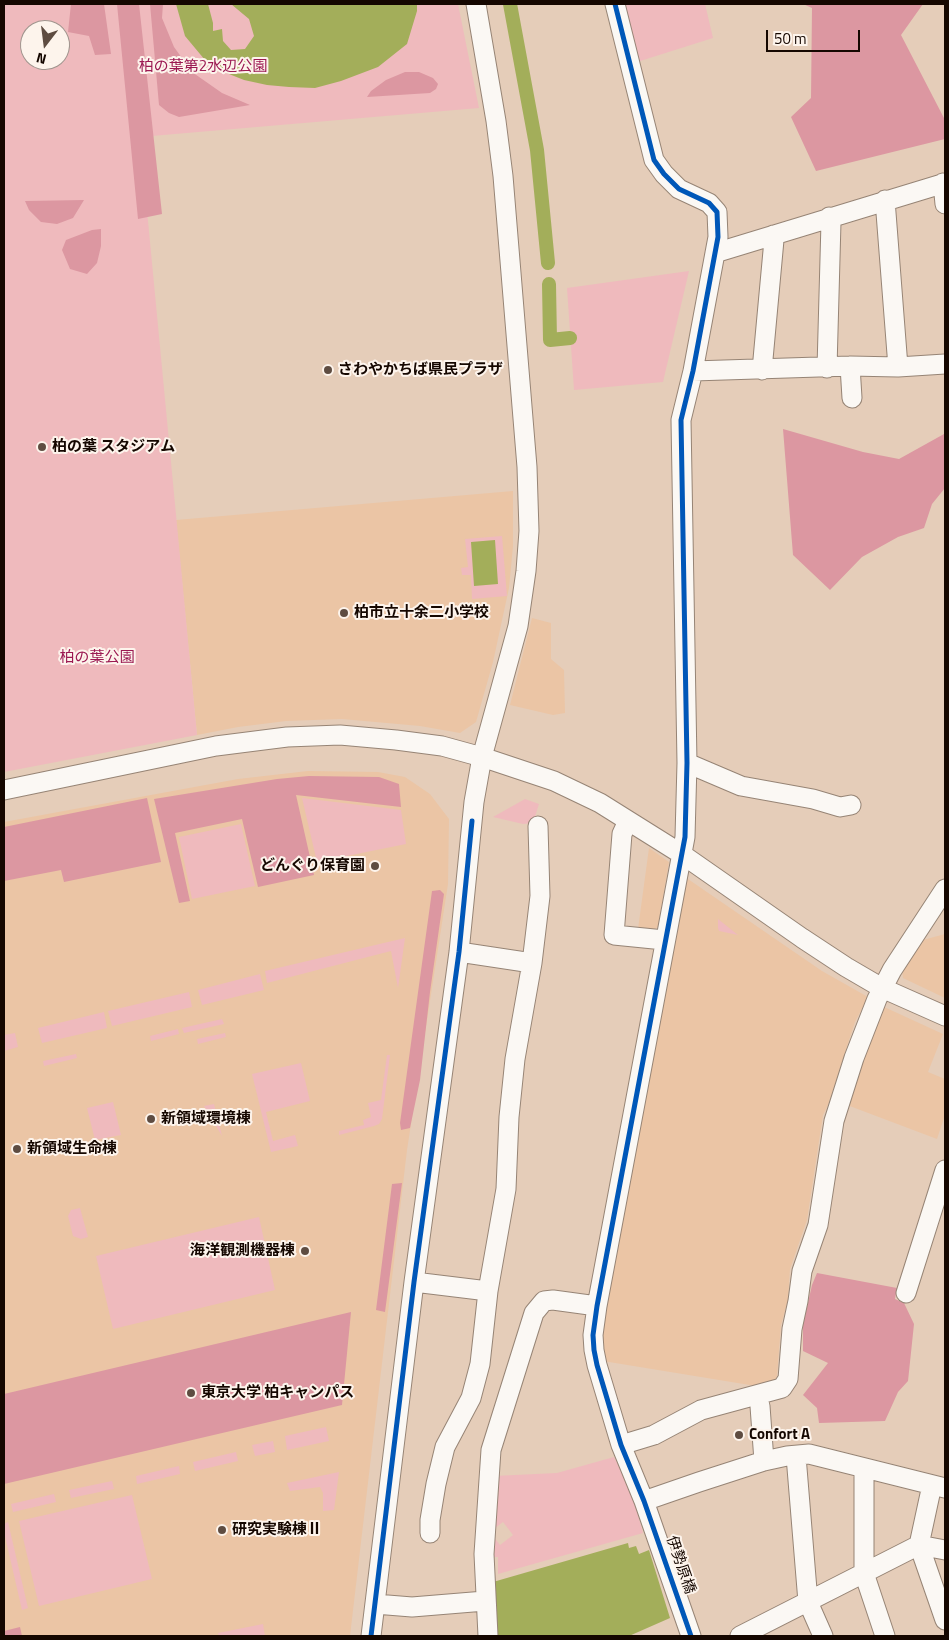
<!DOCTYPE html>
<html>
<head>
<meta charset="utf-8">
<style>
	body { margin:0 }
	#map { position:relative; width:949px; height:1640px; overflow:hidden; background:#e5cdb9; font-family:"Titillium Web",sans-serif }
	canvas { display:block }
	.frame { position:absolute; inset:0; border:5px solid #150700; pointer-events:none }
	.north { position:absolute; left:20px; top:20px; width:50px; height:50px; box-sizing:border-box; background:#fdf4ec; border:1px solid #a0958e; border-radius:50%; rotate:195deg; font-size:14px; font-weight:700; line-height:20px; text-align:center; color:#150700 }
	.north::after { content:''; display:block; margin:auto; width:18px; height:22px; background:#5e4c41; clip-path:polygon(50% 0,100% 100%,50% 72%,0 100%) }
	.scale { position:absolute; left:766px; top:30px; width:94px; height:22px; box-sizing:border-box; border:2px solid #150700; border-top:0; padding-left:6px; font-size:15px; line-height:18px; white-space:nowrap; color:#150700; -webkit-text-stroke:4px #fdf4ec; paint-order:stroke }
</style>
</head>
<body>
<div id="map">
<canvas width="949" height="1640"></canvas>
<div class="frame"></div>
<div class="north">N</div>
<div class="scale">50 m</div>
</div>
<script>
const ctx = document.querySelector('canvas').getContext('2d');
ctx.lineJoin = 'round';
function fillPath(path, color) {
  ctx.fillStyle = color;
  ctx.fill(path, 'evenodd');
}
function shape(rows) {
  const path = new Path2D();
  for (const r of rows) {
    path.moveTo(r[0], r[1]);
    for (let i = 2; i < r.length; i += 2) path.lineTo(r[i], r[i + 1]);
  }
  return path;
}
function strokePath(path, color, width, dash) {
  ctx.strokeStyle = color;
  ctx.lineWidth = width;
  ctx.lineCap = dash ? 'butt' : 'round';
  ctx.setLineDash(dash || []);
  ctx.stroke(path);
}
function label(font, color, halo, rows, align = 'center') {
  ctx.font = font + ' "Titillium Web","Noto Sans JP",sans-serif';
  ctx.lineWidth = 4;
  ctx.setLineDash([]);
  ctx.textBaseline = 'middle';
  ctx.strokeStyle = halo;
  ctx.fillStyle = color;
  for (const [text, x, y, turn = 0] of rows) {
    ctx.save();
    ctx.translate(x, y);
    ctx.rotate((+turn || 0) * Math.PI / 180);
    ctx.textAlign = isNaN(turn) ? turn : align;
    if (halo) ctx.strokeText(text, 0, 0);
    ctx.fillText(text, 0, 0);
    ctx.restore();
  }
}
const built = shape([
	[513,491,513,546,509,588,493,662,476,722,460,733,420,726,342,719,286,721,238,727,197,735,176,520],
	[532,618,551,623,551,659,564,670,565,713,553,715,510,705],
	[308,771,378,772,405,777,430,794,449,819,448,884,407,1150,350,1636,4,1636,4,822,238,779],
	[649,848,669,862,658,927,651,931,638,929],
	[685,877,822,971,868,997,855,1022,828,1105,823,1115,807,1220,790,1269,788,1300,781,1325,777,1376,775,1380,762,1387,603,1361,599,1336],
	[945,934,945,998,903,978,902,969,923,940],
	[882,1006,943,1034,928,1072,945,1079,945,1115,937,1139,847,1105]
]);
const green = shape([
	[4,4,458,4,479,108,140,137,197,735,4,772],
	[30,30,60,30,60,60,30,60],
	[621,4,705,4,713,38,637,62],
	[689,271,663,382,574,390,567,288],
	[502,536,507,596,472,599,471,575,462,575,461,568,468,567,465,539],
	[302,798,401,810,406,844,317,862],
	[525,799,539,804,533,823,523,824,493,817],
	[241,824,255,886,192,899,179,837],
	[718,919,738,935,719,931,718,928],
	[405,938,398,988,391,951,267,983,265,971],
	[260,974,264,990,202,1005,198,990],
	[189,992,192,1007,112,1026,108,1011],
	[104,1012,107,1028,42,1043,38,1028],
	[222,1019,224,1024,184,1033,182,1028],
	[178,1029,179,1034,151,1041,150,1036],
	[15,1033,18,1047,4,1051,4,1035],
	[225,1033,226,1037,198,1044,197,1039],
	[76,1054,77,1058,44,1066,43,1061],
	[387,1055,390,1055,382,1119,379,1124,374,1126,339,1135,339,1131,364,1125,363,1120,371,1117,368,1103,381,1100],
	[301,1063,310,1101,266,1112,273,1141,295,1135,298,1146,271,1152,252,1074],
	[113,1102,121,1135,95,1140,87,1108],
	[214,1104,222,1136,204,1106],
	[80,1208,88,1237,81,1239,73,1236,68,1216,71,1210],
	[259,1217,275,1290,113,1329,96,1256],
	[326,1427,329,1441,287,1450,285,1436],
	[273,1441,275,1452,255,1456,252,1445],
	[236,1452,238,1461,195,1471,193,1462],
	[614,1457,632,1492,643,1533,498,1574,498,1557,487,1557,494,1476,557,1473],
	[503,1522,513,1535,500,1545,490,1532],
	[179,1466,180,1474,137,1484,136,1476],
	[339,1472,334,1510,323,1511,323,1493,320,1487,290,1491,287,1483],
	[112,1481,114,1489,71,1498,69,1490],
	[54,1494,56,1502,13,1512,11,1504],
	[132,1495,152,1579,39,1606,19,1521],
	[8,1522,28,1608,22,1610,4,1532,4,1524],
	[263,1624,265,1636,219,1636,218,1633]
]);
const forest = shape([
	[71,4,104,4,111,54,95,55,89,36,68,32],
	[117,4,139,4,162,214,138,219],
	[150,4,163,4,162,18,174,47,192,72,222,93,250,105,179,117,169,113,159,105],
	[803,4,923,4,901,35,945,120,945,139,816,171,791,117,811,98,812,8],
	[405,72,419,72,433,78,438,84,436,89,430,93,367,97,371,91,386,80],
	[84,200,73,218,57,224,41,222,29,210,25,201],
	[101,229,101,246,97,263,87,274,70,269,62,250,66,240,92,230],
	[783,429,863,452,899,459,944,434,945,488,932,504,924,528,898,537,862,557,830,590,793,555],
	[309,776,379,777,399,784,401,807,296,795,314,875,258,887,242,819,175,833,190,901,179,903,154,799,277,779],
	[147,798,161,862,64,882,61,870,4,881,4,827],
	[440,890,444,894,430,992,420,1080,410,1128,401,1130,400,1123,432,891],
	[402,1183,385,1312,376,1310,392,1184],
	[817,1273,897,1288,895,1299,904,1303,914,1324,908,1381,898,1392,885,1421,819,1423,817,1408,803,1395,828,1363,803,1351,803,1325,812,1285],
	[351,1312,342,1405,4,1484,4,1394],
	[20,1627,22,1636,4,1636,4,1631]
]);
const water = shape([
	[176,4,208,4,213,23,213,31,222,29,223,41,231,50,245,49,254,36,249,19,231,4,417,4,417,11,407,44,378,67,341,81,315,88,289,87,267,85,244,80,219,70,205,60,185,36],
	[495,540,498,584,474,586,471,542],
	[628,1543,629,1548,636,1546,639,1554,649,1550,670,1618,629,1636,497,1636,493,1582]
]);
const canal = shape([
	[510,4,537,150,548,263],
	[549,284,550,340,570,338]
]);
const minor = shape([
	[615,4,654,160,664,174,679,189,709,203,717,212,718,237,693,371,681,420,687,763,685,837,597,1306,593,1335,594,1350,597,1365,621,1445,644,1501,691,1636],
	[943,183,945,204],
	[715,253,945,183],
	[850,366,852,398],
	[898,367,945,364],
	[827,368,831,222,829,217],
	[762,370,774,240,773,235],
	[693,371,850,366,898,367,885,200],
	[687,763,741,786,813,799,840,807,851,805],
	[4,790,216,746,287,737,340,735,396,740,442,746,482,757,554,781,600,803,683,855,802,938,846,967,882,988,945,1016],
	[628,821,622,834,614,935,664,940],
	[459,952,532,963],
	[414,1282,488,1291],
	[906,1293,945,1170],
	[760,1406,764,1461],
	[621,1445,654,1435,701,1410,782,1388,788,1379,792,1329,798,1301,802,1271,818,1225,834,1121,854,1058,877,999,892,970,945,889],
	[796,1456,808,1602,823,1636],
	[864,1469,864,1573,885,1636],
	[932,1485,919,1545,945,1620],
	[644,1501,699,1482,764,1461,787,1456,809,1454,945,1488],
	[430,1533,430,1520,436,1484,445,1447,471,1398,480,1364,488,1291,506,1189,509,1117,515,1059,532,963,540,896,538,826],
	[375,1604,412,1607,485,1601],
	[371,1636,414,1282,459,952,474,802,482,757,518,626,526,571,529,531,527,467,503,176,496,121,476,4],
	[488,1636,484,1554,491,1450,534,1313,544,1301,553,1300,597,1306],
	[740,1636,919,1545,945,1550]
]);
const cycleway = shape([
	[615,4,654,160,664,174,679,189,709,203,717,212,718,237,693,371,681,420,687,763,685,837,597,1306,593,1335,594,1350,597,1365,621,1445,644,1501,691,1636],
	[371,1636,414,1282,459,952,472,821]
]);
const markers = [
	[328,370,5,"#5e4c41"],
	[42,447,5,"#5e4c41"],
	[344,613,5,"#5e4c41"],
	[375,866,5,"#5e4c41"],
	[151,1119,5,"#5e4c41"],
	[17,1149,5,"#5e4c41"],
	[305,1251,5,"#5e4c41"],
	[191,1393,5,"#5e4c41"],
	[739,1435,5,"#5e4c41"],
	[222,1530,5,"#5e4c41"]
];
const parkNames = [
	["柏の葉第2水辺公園",203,67],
	["柏の葉公園",97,658]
];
const poiNames = [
	["さわやかちば県民プラザ",338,370],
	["柏の葉 スタジアム",52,447],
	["柏市立十余二小学校",354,613],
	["どんぐり保育園",365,866,"right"],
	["新領域環境棟",161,1119],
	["新領域生命棟",27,1149],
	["海洋観測機器棟",295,1251,"right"],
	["東京大学 柏キャンパス",201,1393],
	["Confort A",749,1435],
	["研究実験棟Ⅱ",232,1530]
];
const streetNames = [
	["伊勢原橋",680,1565,71]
];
fillPath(built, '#ebc5a5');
fillPath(green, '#efbabd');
fillPath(forest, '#dc97a1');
fillPath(water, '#a3ae5a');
strokePath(canal, '#a3ae5a', 14);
strokePath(minor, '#968475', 21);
strokePath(minor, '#fbf8f4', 19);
strokePath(cycleway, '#0057b8', 5);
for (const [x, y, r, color] of markers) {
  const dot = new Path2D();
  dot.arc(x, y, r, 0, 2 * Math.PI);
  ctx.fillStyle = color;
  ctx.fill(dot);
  strokePath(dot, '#fdf4ec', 2);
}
label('15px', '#9b1952', '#fdf4ec', parkNames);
label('bold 15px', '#150700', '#fdf4ec', poiNames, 'left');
label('15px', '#150700', '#fdf4ec', streetNames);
</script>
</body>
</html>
